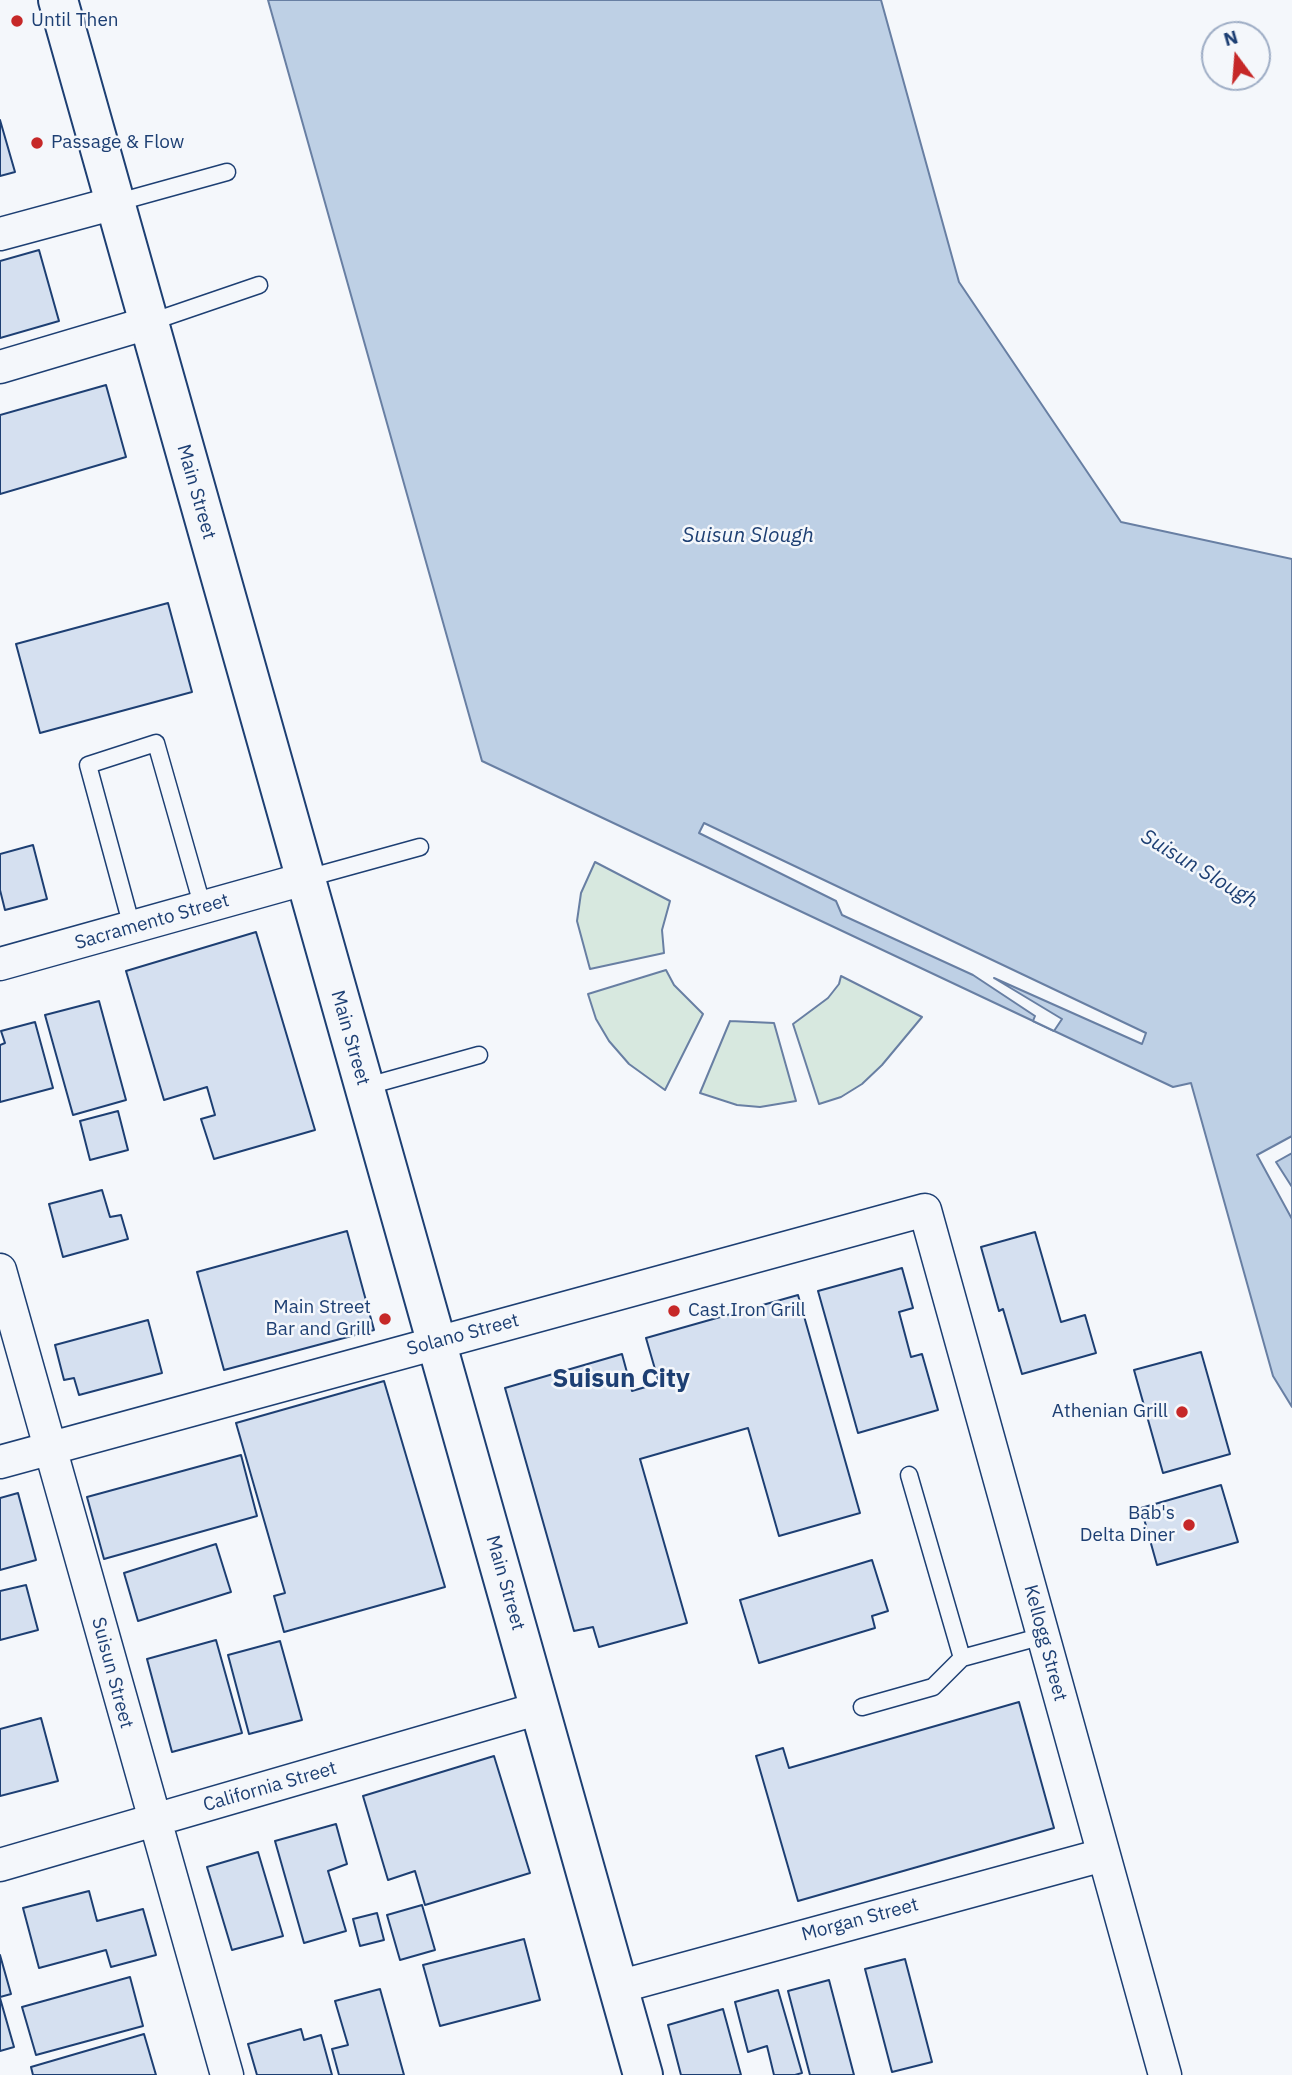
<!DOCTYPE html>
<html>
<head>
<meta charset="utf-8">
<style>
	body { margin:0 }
	#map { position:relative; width:1292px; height:2075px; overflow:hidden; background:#f4f7fb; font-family:"IBM Plex Sans",sans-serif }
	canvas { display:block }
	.north { position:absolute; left:1201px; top:21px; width:70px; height:70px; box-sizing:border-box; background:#f4f7fb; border:2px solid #9eadc5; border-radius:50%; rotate:344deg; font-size:19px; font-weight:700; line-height:28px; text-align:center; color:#1d3f73 }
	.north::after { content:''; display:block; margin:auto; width:24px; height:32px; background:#c62828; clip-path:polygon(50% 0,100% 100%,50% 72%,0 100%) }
</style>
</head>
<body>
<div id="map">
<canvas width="1292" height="2075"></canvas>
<div class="north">N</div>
</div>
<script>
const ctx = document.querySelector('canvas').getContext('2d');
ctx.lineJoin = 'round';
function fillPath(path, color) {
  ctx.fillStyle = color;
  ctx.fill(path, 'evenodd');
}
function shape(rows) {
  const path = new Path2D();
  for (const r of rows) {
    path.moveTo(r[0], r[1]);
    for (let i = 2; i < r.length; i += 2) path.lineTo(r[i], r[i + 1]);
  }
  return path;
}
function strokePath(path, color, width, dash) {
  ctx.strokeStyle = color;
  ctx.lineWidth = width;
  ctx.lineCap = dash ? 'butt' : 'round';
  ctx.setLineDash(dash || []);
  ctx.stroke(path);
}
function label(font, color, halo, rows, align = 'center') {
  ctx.font = font + ' "IBM Plex Sans",sans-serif';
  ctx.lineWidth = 5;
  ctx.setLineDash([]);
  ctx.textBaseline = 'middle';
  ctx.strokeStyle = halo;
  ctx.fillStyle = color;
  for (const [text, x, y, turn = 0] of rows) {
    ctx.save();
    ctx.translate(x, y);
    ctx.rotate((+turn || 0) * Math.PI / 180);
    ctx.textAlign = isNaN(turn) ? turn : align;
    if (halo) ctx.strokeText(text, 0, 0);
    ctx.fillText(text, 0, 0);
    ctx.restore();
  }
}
const green = shape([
	[595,862,670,901,662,930,664,953,590,969,577,921,581,893,595,862],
	[666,970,674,985,703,1014,665,1090,629,1064,609,1041,596,1019,588,994,666,970],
	[841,976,922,1017,882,1065,862,1084,841,1097,819,1104,793,1024,828,998,839,984,841,976],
	[730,1021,774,1023,796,1101,760,1107,737,1105,700,1093,730,1021]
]);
const water = shape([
	[268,0,881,0,959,282,1121,522,1292,559,1292,1407,1273,1376,1191,1083,1173,1087,482,761,268,0]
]);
const pier = shape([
	[704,823,1146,1033,1142,1044,994,978,1062,1019,1054,1031,1033,1021,1035,1016,973,975,842,915,836,901,699,833,704,823],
	[1292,1136,1292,1153,1276,1162,1292,1187,1292,1219,1257,1155,1292,1136]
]);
const building = shape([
	[0,120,15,172,0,176,0,120],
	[39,250,59,321,0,338,0,261,39,250],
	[106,385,126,457,0,494,0,415,106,385],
	[168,603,192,692,40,733,16,644,168,603],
	[33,845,47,899,5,910,0,890,0,854,33,845],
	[256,932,315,1130,214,1159,201,1119,215,1115,207,1087,164,1100,126,971,256,932],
	[99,1001,126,1100,73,1115,45,1015,99,1001],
	[35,1022,53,1088,0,1102,0,1045,5,1043,1,1031,35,1022],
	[118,1111,128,1150,90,1160,80,1121,118,1111],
	[102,1190,110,1217,121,1215,128,1239,63,1257,49,1204,102,1190],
	[347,1231,374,1330,224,1370,197,1272,347,1231],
	[1035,1232,1061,1322,1085,1315,1096,1353,1022,1374,1003,1309,999,1311,981,1247,1035,1232],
	[902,1268,913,1308,899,1312,911,1357,922,1354,938,1410,858,1433,818,1291,902,1268],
	[798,1295,860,1513,779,1536,748,1428,640,1459,687,1623,599,1647,593,1627,574,1631,505,1388,622,1354,632,1391,659,1383,646,1338,798,1295],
	[148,1320,162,1373,79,1395,74,1378,64,1380,55,1345,148,1320],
	[1201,1352,1230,1454,1163,1473,1134,1370,1201,1352],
	[384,1381,445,1587,284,1632,274,1596,285,1593,236,1423,384,1381],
	[241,1455,257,1516,104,1559,87,1497,241,1455],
	[1221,1485,1238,1542,1157,1565,1141,1508,1221,1485],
	[18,1493,36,1560,0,1570,0,1498,18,1493],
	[216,1544,231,1592,138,1621,124,1573,216,1544],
	[872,1560,888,1611,872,1616,875,1628,759,1663,740,1600,872,1560],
	[26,1585,38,1630,0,1640,0,1591,26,1585],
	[216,1640,242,1733,172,1752,147,1659,216,1640],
	[280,1641,302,1720,249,1734,228,1655,280,1641],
	[1019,1702,1054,1828,798,1901,756,1756,783,1748,789,1768,1019,1702],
	[41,1718,58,1781,0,1796,0,1729,41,1718],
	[494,1756,530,1873,425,1905,415,1871,388,1880,363,1796,494,1756],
	[336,1824,347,1864,328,1871,346,1931,304,1943,275,1841,336,1824],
	[258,1852,283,1936,232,1950,207,1867,258,1852],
	[89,1891,97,1921,143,1909,156,1955,111,1967,106,1950,39,1968,23,1908,89,1891],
	[422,1905,435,1950,400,1960,387,1915,422,1905],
	[377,1913,384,1940,360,1946,353,1919,377,1913],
	[524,1939,540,2000,440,2026,423,1965,524,1939],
	[0,1955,11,1994,0,1997,0,1955],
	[905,1959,932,2062,892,2072,865,1969,905,1959],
	[130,1977,143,2026,36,2055,22,2007,130,1977],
	[829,1980,854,2075,810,2075,788,1991,829,1980],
	[380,1989,404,2075,339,2075,332,2049,348,2045,335,2001,380,1989],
	[778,1990,802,2073,795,2075,774,2075,767,2046,748,2052,735,2002,778,1990],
	[0,1998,14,2047,0,2051,0,1998],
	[723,2009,741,2075,681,2075,668,2025,723,2009],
	[301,2029,304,2040,321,2035,332,2075,257,2075,248,2044,301,2029],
	[144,2034,156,2075,33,2075,31,2067,144,2034]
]);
const lane = shape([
	[115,203,227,172],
	[148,323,259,285],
	[304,879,420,847],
	[132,927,88,765,156,743,203,908],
	[364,1087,479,1055],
	[909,1475,962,1658],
	[862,1707,933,1687,962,1658,1043,1636]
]);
const street = shape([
	[0,234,115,203],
	[0,367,148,323],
	[0,964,304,879],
	[0,1270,227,2075],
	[0,1462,925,1210,1165,2075],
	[0,1865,540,1708],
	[618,1987,1103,1855]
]);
const secondary = shape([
	[58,0,643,2075]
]);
const markers = [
	[17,21,7,"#c62828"],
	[37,143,7,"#c62828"],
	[674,1311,7,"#c62828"],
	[385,1319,7,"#c62828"],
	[1182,1412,7,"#c62828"],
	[1189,1525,7,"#c62828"]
];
const poiNames = [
	["Until Then",31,21],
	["Passage & Flow",51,143],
	["Main Street",371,1308,"right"],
	["Bar and Grill",371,1330,"right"],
	["Cast Iron Grill",688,1311],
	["Athenian Grill",1168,1412,"right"],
	["Bab's",1175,1514,"right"],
	["Delta Diner",1175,1536,"right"]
];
const streetNames = [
	["Main Street",196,492,74],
	["Sacramento Street",152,922,-16],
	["Main Street",350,1038,74],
	["Solano Street",463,1335,-15],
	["Main Street",505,1583,74],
	["Kellogg Street",1045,1643,75],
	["Suisun Street",112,1673,75],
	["California Street",270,1787,-16],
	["Morgan Street",860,1920,-15]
];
const waterNames = [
	["Suisun Slough",748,536],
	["Suisun Slough",1199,869,31]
];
const districtNames = [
	["Suisun City",621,1379]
];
fillPath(green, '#d7e8df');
strokePath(green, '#687fa3', 2);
fillPath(water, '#bed0e5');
strokePath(water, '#687fa3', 2);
fillPath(pier, '#f4f7fb');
strokePath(pier, '#687fa3', 2);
fillPath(building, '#d5e0f0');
strokePath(building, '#1d3f73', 2);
strokePath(lane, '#1d3f73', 19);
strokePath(street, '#1d3f73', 35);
strokePath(secondary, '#1d3f73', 42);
strokePath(lane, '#f4f7fb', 16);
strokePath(street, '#f4f7fb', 32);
strokePath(secondary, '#f4f7fb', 38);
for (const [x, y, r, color] of markers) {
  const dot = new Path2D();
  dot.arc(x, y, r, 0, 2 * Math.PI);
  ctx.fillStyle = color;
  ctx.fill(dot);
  strokePath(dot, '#f4f7fb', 2.5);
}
label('19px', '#1d3f73', '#f4f7fb', poiNames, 'left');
label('19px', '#1d3f73', '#f4f7fb', streetNames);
label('italic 21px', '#1d3f73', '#f4f7fb', waterNames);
label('bold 26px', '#1d3f73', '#f4f7fb', districtNames);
</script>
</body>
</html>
